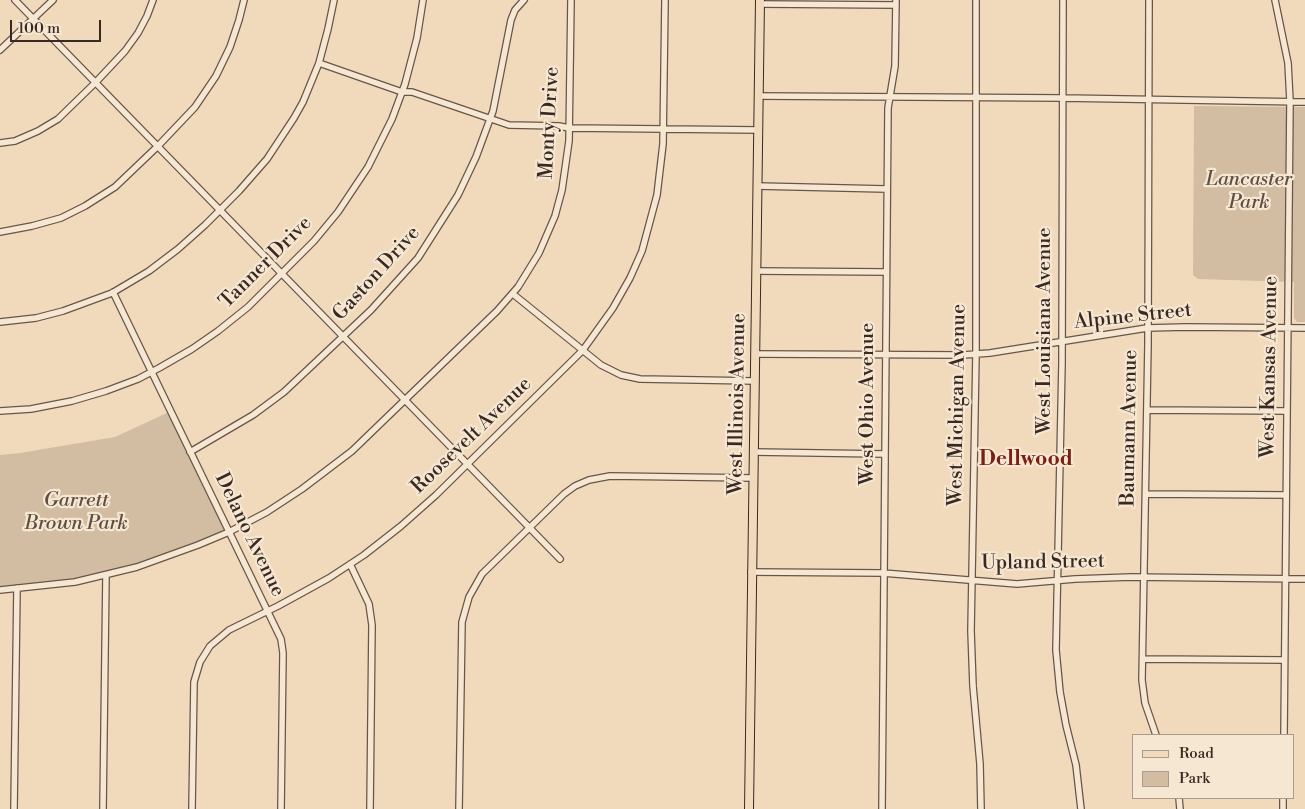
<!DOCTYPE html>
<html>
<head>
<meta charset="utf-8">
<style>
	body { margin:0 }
	#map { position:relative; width:1305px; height:809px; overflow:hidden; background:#f1dabc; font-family:"Libre Bodoni",serif }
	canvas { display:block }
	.legend { position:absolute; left:1132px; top:734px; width:162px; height:65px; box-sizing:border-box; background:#f6e7d3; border:1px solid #aa9b8c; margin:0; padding:6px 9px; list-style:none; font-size:15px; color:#392922 }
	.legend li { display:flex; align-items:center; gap:10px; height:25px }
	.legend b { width:25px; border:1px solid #aa9b8c }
	.scale { position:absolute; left:10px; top:20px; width:91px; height:22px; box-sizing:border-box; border:2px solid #392922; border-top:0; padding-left:6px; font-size:15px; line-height:18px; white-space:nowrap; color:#392922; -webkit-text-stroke:4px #f6e7d3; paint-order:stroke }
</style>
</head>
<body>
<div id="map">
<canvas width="1305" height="809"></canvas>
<ul class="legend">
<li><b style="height:6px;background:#f1dabc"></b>Road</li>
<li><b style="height:14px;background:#d2bca2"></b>Park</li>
</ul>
<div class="scale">100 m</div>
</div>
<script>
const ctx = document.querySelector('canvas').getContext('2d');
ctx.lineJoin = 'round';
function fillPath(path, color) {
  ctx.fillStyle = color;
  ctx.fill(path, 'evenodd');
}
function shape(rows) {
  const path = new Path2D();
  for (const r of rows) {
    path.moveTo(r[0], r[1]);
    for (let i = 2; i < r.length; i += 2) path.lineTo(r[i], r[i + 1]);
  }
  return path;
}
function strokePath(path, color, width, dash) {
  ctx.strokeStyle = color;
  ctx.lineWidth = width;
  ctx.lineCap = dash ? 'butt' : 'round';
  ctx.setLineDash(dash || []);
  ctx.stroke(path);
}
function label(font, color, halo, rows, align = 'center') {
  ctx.font = font + ' "Libre Bodoni",serif';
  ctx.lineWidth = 4.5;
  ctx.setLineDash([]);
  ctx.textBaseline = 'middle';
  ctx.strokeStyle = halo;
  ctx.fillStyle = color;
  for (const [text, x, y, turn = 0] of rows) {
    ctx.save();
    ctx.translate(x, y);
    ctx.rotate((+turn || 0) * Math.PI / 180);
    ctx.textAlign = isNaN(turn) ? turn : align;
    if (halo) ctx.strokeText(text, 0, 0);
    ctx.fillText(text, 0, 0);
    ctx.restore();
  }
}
const green = shape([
	[1194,106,1305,107,1305,322,1297,322,1294,318,1294,282,1198,279,1193,275],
	[169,412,229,532,197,546,92,578,0,589,0,455,20,453,115,437]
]);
const minor = shape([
	[15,0,560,559],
	[976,0,976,354,971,631,973,686,980,764,981,809],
	[1063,0,1062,363,1056,650,1060,692,1066,725,1076,765,1081,809],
	[1149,0,1148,344,1142,680,1145,703,1156,735],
	[1275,0,1288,63,1290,101,1284,735],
	[760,4,896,5],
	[0,50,53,0],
	[319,63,402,92,412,92,509,125,559,126,569,128,758,130],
	[758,96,1062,98,1305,102],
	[0,143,15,141,38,131,58,119,96,82,125,51,138,33,147,16,153,0],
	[757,186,886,189],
	[0,232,32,226,61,218,85,206,115,187,158,146,195,107,216,76,230,47,239,20,244,0],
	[756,271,886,272],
	[113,292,281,639,283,653,281,809],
	[513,294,601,365,621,375,640,379,755,381],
	[0,322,36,318,63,311,112,293,149,271,178,249,205,225,239,191,267,159,294,118,303,102,319,63,328,29,334,0],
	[755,354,963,355,990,353,1147,328,1186,327,1305,328],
	[1147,410,1286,411],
	[0,411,31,409,72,401,106,391,138,379,159,368,192,349,218,331,248,307,314,241,338,212,368,167,392,119,405,84,417,38,423,0],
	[190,452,253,415,284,392,371,310,418,258,458,195,476,157,493,111,511,20,515,10,524,0],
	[754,452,884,454],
	[1146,494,1286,495],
	[350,564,369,604,372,625,370,809],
	[751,572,883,573,1017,584,1075,579,1131,577,1305,579],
	[0,590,75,582,137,567,198,545,229,532,267,512,302,489,352,451,497,311,518,287,539,253,555,216,562,190,569,141,571,0],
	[1143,659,1284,660],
	[1179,798,1180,809],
	[14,809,17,588],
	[103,809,106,575],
	[192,809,194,682,200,662,210,646,229,630,278,606,329,578,364,555,401,526,436,495,583,350,613,308,630,278,642,251,657,195,663,144,665,0],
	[459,809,462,622,469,597,482,574,564,494,575,486,589,480,610,476,753,478],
	[882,809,888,108,895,66,896,0],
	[1283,809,1283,798]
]);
const major = shape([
	[749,809,760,0]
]);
const streetNames = [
	["Monty Drive",550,123,-87],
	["Tanner Drive",266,263,-45],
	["Gaston Drive",377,274,-48],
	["Alpine Street",1133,317,-6],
	["West Louisiana Avenue",1045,331,-90],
	["West Kansas Avenue",1270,367,-89],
	["West Illinois Avenue",738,404,-89],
	["West Ohio Avenue",868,404,-90],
	["West Michigan Avenue",958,405,-89],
	["Baumann Avenue",1130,428,-89],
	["Roosevelt Avenue",472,436,-44],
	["Delano Avenue",249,535,64],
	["Upland Street",1043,563,-1]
];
const parkNames = [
	["Lancaster",1249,180],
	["Park",1249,203],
	["Garrett",76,501],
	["Brown Park",76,524]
];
const neighbourhoodNames = [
	["Dellwood",1026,460]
];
fillPath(green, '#d2bca2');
strokePath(minor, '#675548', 8);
strokePath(major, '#392922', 10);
strokePath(minor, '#f6e7d3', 5.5);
strokePath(major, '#f1dabc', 8);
label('20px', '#392922', '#f6e7d3', streetNames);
label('italic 20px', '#5f4e42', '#f6e7d3', parkNames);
label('bold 21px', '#7a1f14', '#f6e7d3', neighbourhoodNames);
</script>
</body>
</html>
